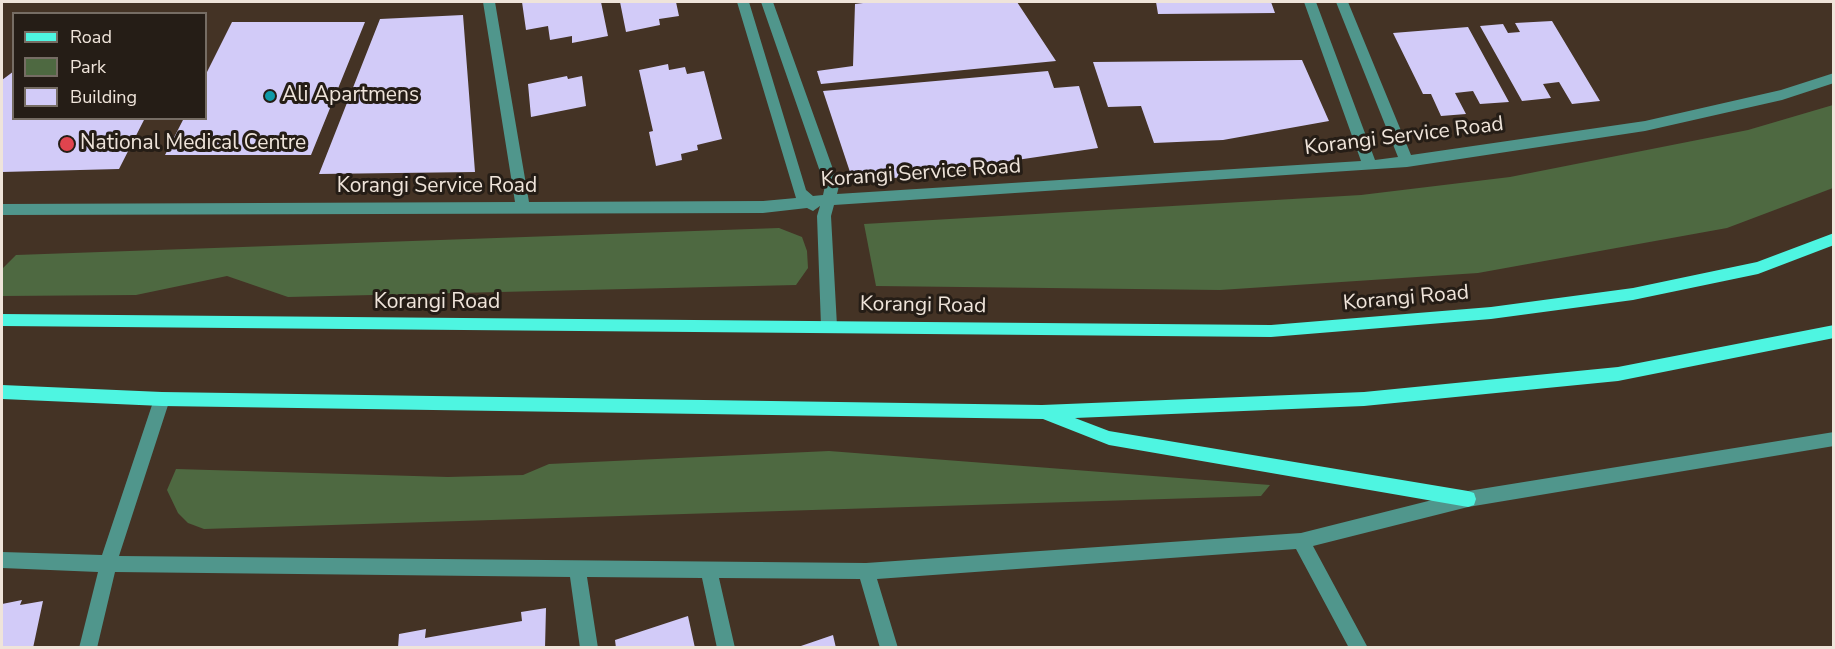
<!DOCTYPE html>
<html>
<head>
<meta charset="utf-8">
<style>
	body { margin:0 }
	#map { position:relative; width:1835px; height:649px; overflow:hidden; background:#443325; font-family:"Nunito Sans",sans-serif }
	canvas { display:block }
	.frame { position:absolute; inset:0; border:3px solid #efe4da; pointer-events:none }
	.legend { position:absolute; left:12px; top:12px; width:195px; height:108px; box-sizing:border-box; background:#251d16; border:2px solid #766d64; margin:0; padding:8px 10px; list-style:none; font-size:18px; color:#efe4da }
	.legend li { display:flex; align-items:center; gap:12px; height:30px }
	.legend b { width:30px; border:2px solid #766d64 }
</style>
</head>
<body>
<div id="map">
<canvas width="1835" height="649"></canvas>
<div class="frame"></div>
<ul class="legend">
<li><b style="height:8px;background:#4ef5e1"></b>Road</li>
<li><b style="height:16px;background:#4e6941"></b>Park</li>
<li><b style="height:16px;background:#d2cbf8"></b>Building</li>
</ul>
</div>
<script>
const ctx = document.querySelector('canvas').getContext('2d');
ctx.lineJoin = 'round';
function fillPath(path, color) {
  ctx.fillStyle = color;
  ctx.fill(path, 'evenodd');
}
function shape(rows) {
  const path = new Path2D();
  for (const r of rows) {
    path.moveTo(r[0], r[1]);
    for (let i = 2; i < r.length; i += 2) path.lineTo(r[i], r[i + 1]);
  }
  return path;
}
function strokePath(path, color, width, dash) {
  ctx.strokeStyle = color;
  ctx.lineWidth = width;
  ctx.lineCap = dash ? 'butt' : 'round';
  ctx.setLineDash(dash || []);
  ctx.stroke(path);
}
function label(font, color, halo, rows, align = 'center') {
  ctx.font = font + ' "Nunito Sans",sans-serif';
  ctx.lineWidth = 6;
  ctx.setLineDash([]);
  ctx.textBaseline = 'middle';
  ctx.strokeStyle = halo;
  ctx.fillStyle = color;
  for (const [text, x, y, turn = 0] of rows) {
    ctx.save();
    ctx.translate(x, y);
    ctx.rotate((+turn || 0) * Math.PI / 180);
    ctx.textAlign = isNaN(turn) ? turn : align;
    if (halo) ctx.strokeText(text, 0, 0);
    ctx.fillText(text, 0, 0);
    ctx.restore();
  }
}
const green = shape([
	[1833,105,1833,188,1727,228,1478,273,1220,290,876,286,864,224,1361,195,1510,177,1748,130],
	[779,228,802,237,807,251,808,268,796,285,288,297,227,276,136,295,2,296,2,269,16,255],
	[829,451,1270,485,1261,496,204,529,188,523,178,513,167,490,176,469,448,477,523,475,549,464]
]);
const building = shape([
	[522,2,601,2,608,36,572,43,572,36,550,40,548,26,526,30],
	[620,2,676,2,679,16,659,19,660,25,626,32],
	[871,2,1017,2,1056,61,821,84,817,71,853,66,855,4],
	[1156,2,1271,2,1275,13,1158,14],
	[463,15,475,172,319,174,380,19],
	[1552,21,1600,101,1572,104,1559,82,1543,84,1551,98,1522,101,1480,26,1503,24,1508,33,1520,32,1515,23],
	[232,22,365,22,311,155,165,155,184,118,206,118,206,74],
	[1468,27,1509,102,1480,104,1473,91,1455,93,1466,114,1441,116,1431,94,1423,94,1393,33],
	[1302,60,1329,121,1223,140,1154,143,1141,106,1108,107,1093,62],
	[668,64,669,70,685,67,687,74,704,71,722,139,697,145,698,150,681,154,682,160,656,166,649,132,653,131,639,70],
	[14,71,14,118,145,118,119,169,2,172,2,80],
	[1048,71,1054,88,1079,86,1098,148,854,184,823,91],
	[567,76,568,79,582,76,586,106,531,117,528,84],
	[22,600,20,605,43,601,33,648,2,648,2,604],
	[546,608,545,648,398,648,399,634,426,629,425,638,522,621,521,612],
	[688,616,695,648,616,648,615,640],
	[833,635,836,648,798,648,798,647]
]);
const minor = shape([
	[483,2,495,2,529,202,763,201,796,198,737,2,749,2,806,190,813,196,823,195,825,186,761,2,773,2,839,186,837,194,1361,161,1304,2,1316,2,1375,160,1398,157,1336,2,1348,2,1411,155,1645,121,1781,90,1834,73,1834,83,1782,100,1645,131,1407,167,834,205,831,216,837,326,834,331,829,332,824,331,821,326,817,216,820,206,813,211,807,208,763,213,2,215,2,204,515,202,483,2],
	[162,392,168,394,170,399,119,556,866,563,1301,533,1468,491,1834,432,1834,446,1468,507,1313,546,1368,648,1349,648,1296,549,877,579,898,648,880,648,860,579,719,578,735,648,717,648,702,578,587,577,598,648,580,648,570,577,115,572,97,648,79,648,98,572,2,568,2,552,102,555,154,399,156,394,162,392]
]);
const major = shape([
	[1834,233,1834,245,1758,274,1633,300,1491,319,1271,337,2,326,2,314,1271,325,1491,307,1633,288,1757,262,1834,233],
	[1834,325,1834,338,1618,381,1364,406,1075,418,1109,431,1468,491,1474,493,1476,499,1474,505,1468,507,1109,445,1043,419,162,406,2,399,2,385,162,392,1042,405,1364,392,1618,367,1834,325]
]);
const markers = [
	[270,96,6,"#0f9aa8"],
	[67,144,8,"#e0444e"]
];
const poiNames = [
	["Ali Apartmens",282,96],
	["National Medical Centre",80,144]
];
const streetNames = [
	["Korangi Service Road",1404,137,-7],
	["Korangi Service Road",921,174,-4],
	["Korangi Service Road",437,187],
	["Korangi Road",1406,299,-5],
	["Korangi Road",437,303],
	["Korangi Road",923,306,1]
];
fillPath(green, '#4e6941');
fillPath(building, '#d2cbf8');
fillPath(minor, '#50968c');
fillPath(major, '#4ef5e1');
for (const [x, y, r, color] of markers) {
  const dot = new Path2D();
  dot.arc(x, y, r, 0, 2 * Math.PI);
  ctx.fillStyle = color;
  ctx.fill(dot);
  strokePath(dot, '#251d16', 2);
}
label('21px', '#efe4da', '#251d16', poiNames, 'left');
label('21px', '#efe4da', '#251d16', streetNames);
</script>
</body>
</html>
